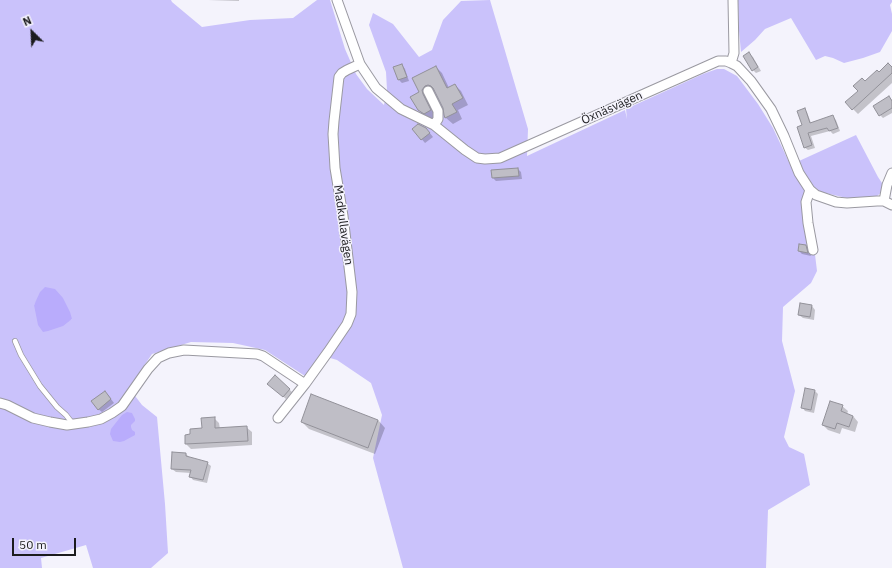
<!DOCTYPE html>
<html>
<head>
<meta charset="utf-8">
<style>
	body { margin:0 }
	#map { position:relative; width:892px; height:568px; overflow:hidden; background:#f4f3fc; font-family:"IBM Plex Sans",sans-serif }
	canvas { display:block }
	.north { position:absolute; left:12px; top:12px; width:40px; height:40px; -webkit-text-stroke:3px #f4f3fc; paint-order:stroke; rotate:336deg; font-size:11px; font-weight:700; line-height:16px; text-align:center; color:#1c1c1e }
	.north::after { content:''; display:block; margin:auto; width:14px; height:18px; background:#1c1c1e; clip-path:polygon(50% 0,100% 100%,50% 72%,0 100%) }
	.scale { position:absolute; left:12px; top:538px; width:64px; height:18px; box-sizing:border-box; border:2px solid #1c1c1e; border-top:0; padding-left:5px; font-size:12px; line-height:14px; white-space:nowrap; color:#1c1c1e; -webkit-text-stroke:3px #f4f3fc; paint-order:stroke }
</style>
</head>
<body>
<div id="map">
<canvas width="892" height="568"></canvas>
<div class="north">N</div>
<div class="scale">50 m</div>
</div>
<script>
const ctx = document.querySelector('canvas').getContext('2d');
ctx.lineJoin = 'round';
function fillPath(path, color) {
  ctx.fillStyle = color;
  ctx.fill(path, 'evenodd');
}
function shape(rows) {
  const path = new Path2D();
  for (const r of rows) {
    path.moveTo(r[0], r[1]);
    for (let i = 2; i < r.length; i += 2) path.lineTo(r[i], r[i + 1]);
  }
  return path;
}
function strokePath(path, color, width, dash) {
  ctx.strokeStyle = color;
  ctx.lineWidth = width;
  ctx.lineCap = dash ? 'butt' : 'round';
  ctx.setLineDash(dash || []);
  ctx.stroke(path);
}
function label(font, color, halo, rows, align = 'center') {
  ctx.font = font + ' "IBM Plex Sans",sans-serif';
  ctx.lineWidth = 3;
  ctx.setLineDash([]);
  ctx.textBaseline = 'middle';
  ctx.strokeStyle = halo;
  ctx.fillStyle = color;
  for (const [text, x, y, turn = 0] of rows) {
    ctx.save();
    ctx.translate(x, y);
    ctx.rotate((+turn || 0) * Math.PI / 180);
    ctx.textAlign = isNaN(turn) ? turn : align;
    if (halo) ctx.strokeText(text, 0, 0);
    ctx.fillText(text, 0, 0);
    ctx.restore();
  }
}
const green = shape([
	[0,0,171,0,172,2,202,27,250,20,293,18,317,0,330,0,345,49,356,74,367,89,384,105,387,90,386,72,369,25,373,13,393,24,419,57,432,50,443,20,461,1,490,0,528,129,527,156,625,110,627,119,626,109,703,74,717,69,724,69,737,76,758,104,773,128,788,160,808,197,817,271,811,283,783,307,782,341,795,391,784,437,789,447,804,454,810,485,768,510,766,568,403,568,373,458,382,415,371,383,337,360,320,355,305,376,265,350,233,343,191,342,152,354,129,388,142,405,157,417,165,504,168,553,151,568,93,568,86,545,41,558,42,568,0,568],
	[37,300,72,319,68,321,34,305],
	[738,0,892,0,892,2,890,5,892,14,892,31,880,52,863,58,844,63,833,58,825,56,816,60,791,18,765,29,755,40,741,52,739,31],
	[856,135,878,177,884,186,883,191,877,196,851,199,821,192,813,186,806,176,799,161]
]);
const water = shape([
	[45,287,55,289,63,298,70,312,72,319,63,326,48,331,43,332,38,325,34,305,40,292],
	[127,412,132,413,135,419,135,421,131,425,131,427,132,430,135,432,135,435,124,441,120,442,113,441,110,434,111,429,122,415]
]);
const shadow = shape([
	[208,0,239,0,239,1],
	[749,54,753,57,761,71,756,73,753,70],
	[402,65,405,69,409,81,402,83,399,80,395,68],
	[436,67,442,73,449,88,455,85,461,91,468,105,458,110,462,119,453,124,446,118,445,115,444,108,435,91,429,94,436,116,431,119,425,117,419,110,420,92],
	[892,68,892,83,858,114,847,103,859,91,865,82],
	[889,97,892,100,892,113,883,118,880,115],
	[804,109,807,112,811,123,833,117,836,120,840,131,833,134,830,131,811,136,815,148,808,150,804,147,803,126],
	[413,129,429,132,433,137,425,143],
	[518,169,521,172,522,179,496,181,493,178],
	[806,246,809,250,811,256,802,254,799,251],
	[801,305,812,306,815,310,814,320,803,318,799,315],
	[275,376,292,392,286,399,271,386],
	[815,391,818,394,814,413,805,411,802,407],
	[108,395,114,403,102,412,98,409],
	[842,406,848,411,847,414,853,416,858,422,855,432,842,428,840,434,828,430,823,425],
	[214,418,219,423,220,429,246,427,252,432,252,445,191,449,186,444,186,436,203,429],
	[378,420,385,428,375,454,309,429,302,422],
	[186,454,189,457,207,463,211,466,207,483,193,480,190,476,191,473,176,472,172,469]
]);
const building = shape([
	[749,52,758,67,752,71,743,56,749,52],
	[888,63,892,67,892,73,852,110,845,102,858,91,853,86,862,78,865,81,877,70,879,72,888,63],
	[402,64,407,77,398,80,393,67,402,64],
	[436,66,447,88,455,84,463,98,452,104,457,112,445,118,444,115,443,108,433,88,431,86,428,85,425,86,422,90,423,94,431,110,424,114,418,110,410,97,419,92,412,78,436,66],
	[889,96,892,101,892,108,879,116,873,106,889,96],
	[805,108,810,123,833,115,838,128,829,131,827,128,808,133,812,145,804,148,797,127,802,125,797,111,805,108],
	[418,124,426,128,430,133,421,140,412,129,418,124],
	[518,168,519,176,492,178,491,170,518,168],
	[799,244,806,245,808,253,798,251,799,244],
	[800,303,812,305,810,317,798,315,800,303],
	[275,375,290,389,283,397,267,384,275,375],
	[805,388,815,390,811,410,801,408,805,388],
	[105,391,111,399,98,410,91,401,105,391],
	[311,394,378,420,368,448,301,422,311,394],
	[830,401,843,405,841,411,853,416,849,427,837,423,835,429,822,425,830,401],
	[215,417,215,428,247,426,248,441,185,444,185,435,190,434,190,429,202,428,201,418,215,417],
	[172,452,186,453,186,456,208,462,203,480,189,477,191,470,171,469,172,452]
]);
const service = shape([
	[15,341,21,355,40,386,57,407,66,415,73,424]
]);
const minor = shape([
	[337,0,360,64,376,88,401,109,434,125,465,150,477,158,485,159,500,158,718,61,726,61,731,63,737,66,751,81,771,109,784,136,799,173,810,190,816,195,836,202,847,203,877,201,884,201,892,205],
	[731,63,734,53,733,0],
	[428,91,438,111,438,119,434,125],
	[810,190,806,202,808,223,813,250],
	[884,201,887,185,892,173],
	[0,403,7,405,33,418,50,422,67,425,88,422,101,419,112,413,122,406,148,369,158,358,169,353,184,350,257,354,263,356,305,384],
	[278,418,305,384,328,352,347,324,351,314,352,292,343,216,335,168,333,134,334,121,339,77,342,73,347,70,360,64]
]);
const streetNames = [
	["Öxnäsvägen",612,108,-24],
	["Madkullavägen",343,225,82]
];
fillPath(green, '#cac2fb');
fillPath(water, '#b9acfc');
fillPath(shadow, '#0003');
fillPath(building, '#bfbec6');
strokePath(building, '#929199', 1);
strokePath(service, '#9a99a1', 6);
strokePath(minor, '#9a99a1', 11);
strokePath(service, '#fff', 4.5);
strokePath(minor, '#fff', 9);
label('12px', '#1c1c1e', '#f4f3fc', streetNames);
</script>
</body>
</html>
